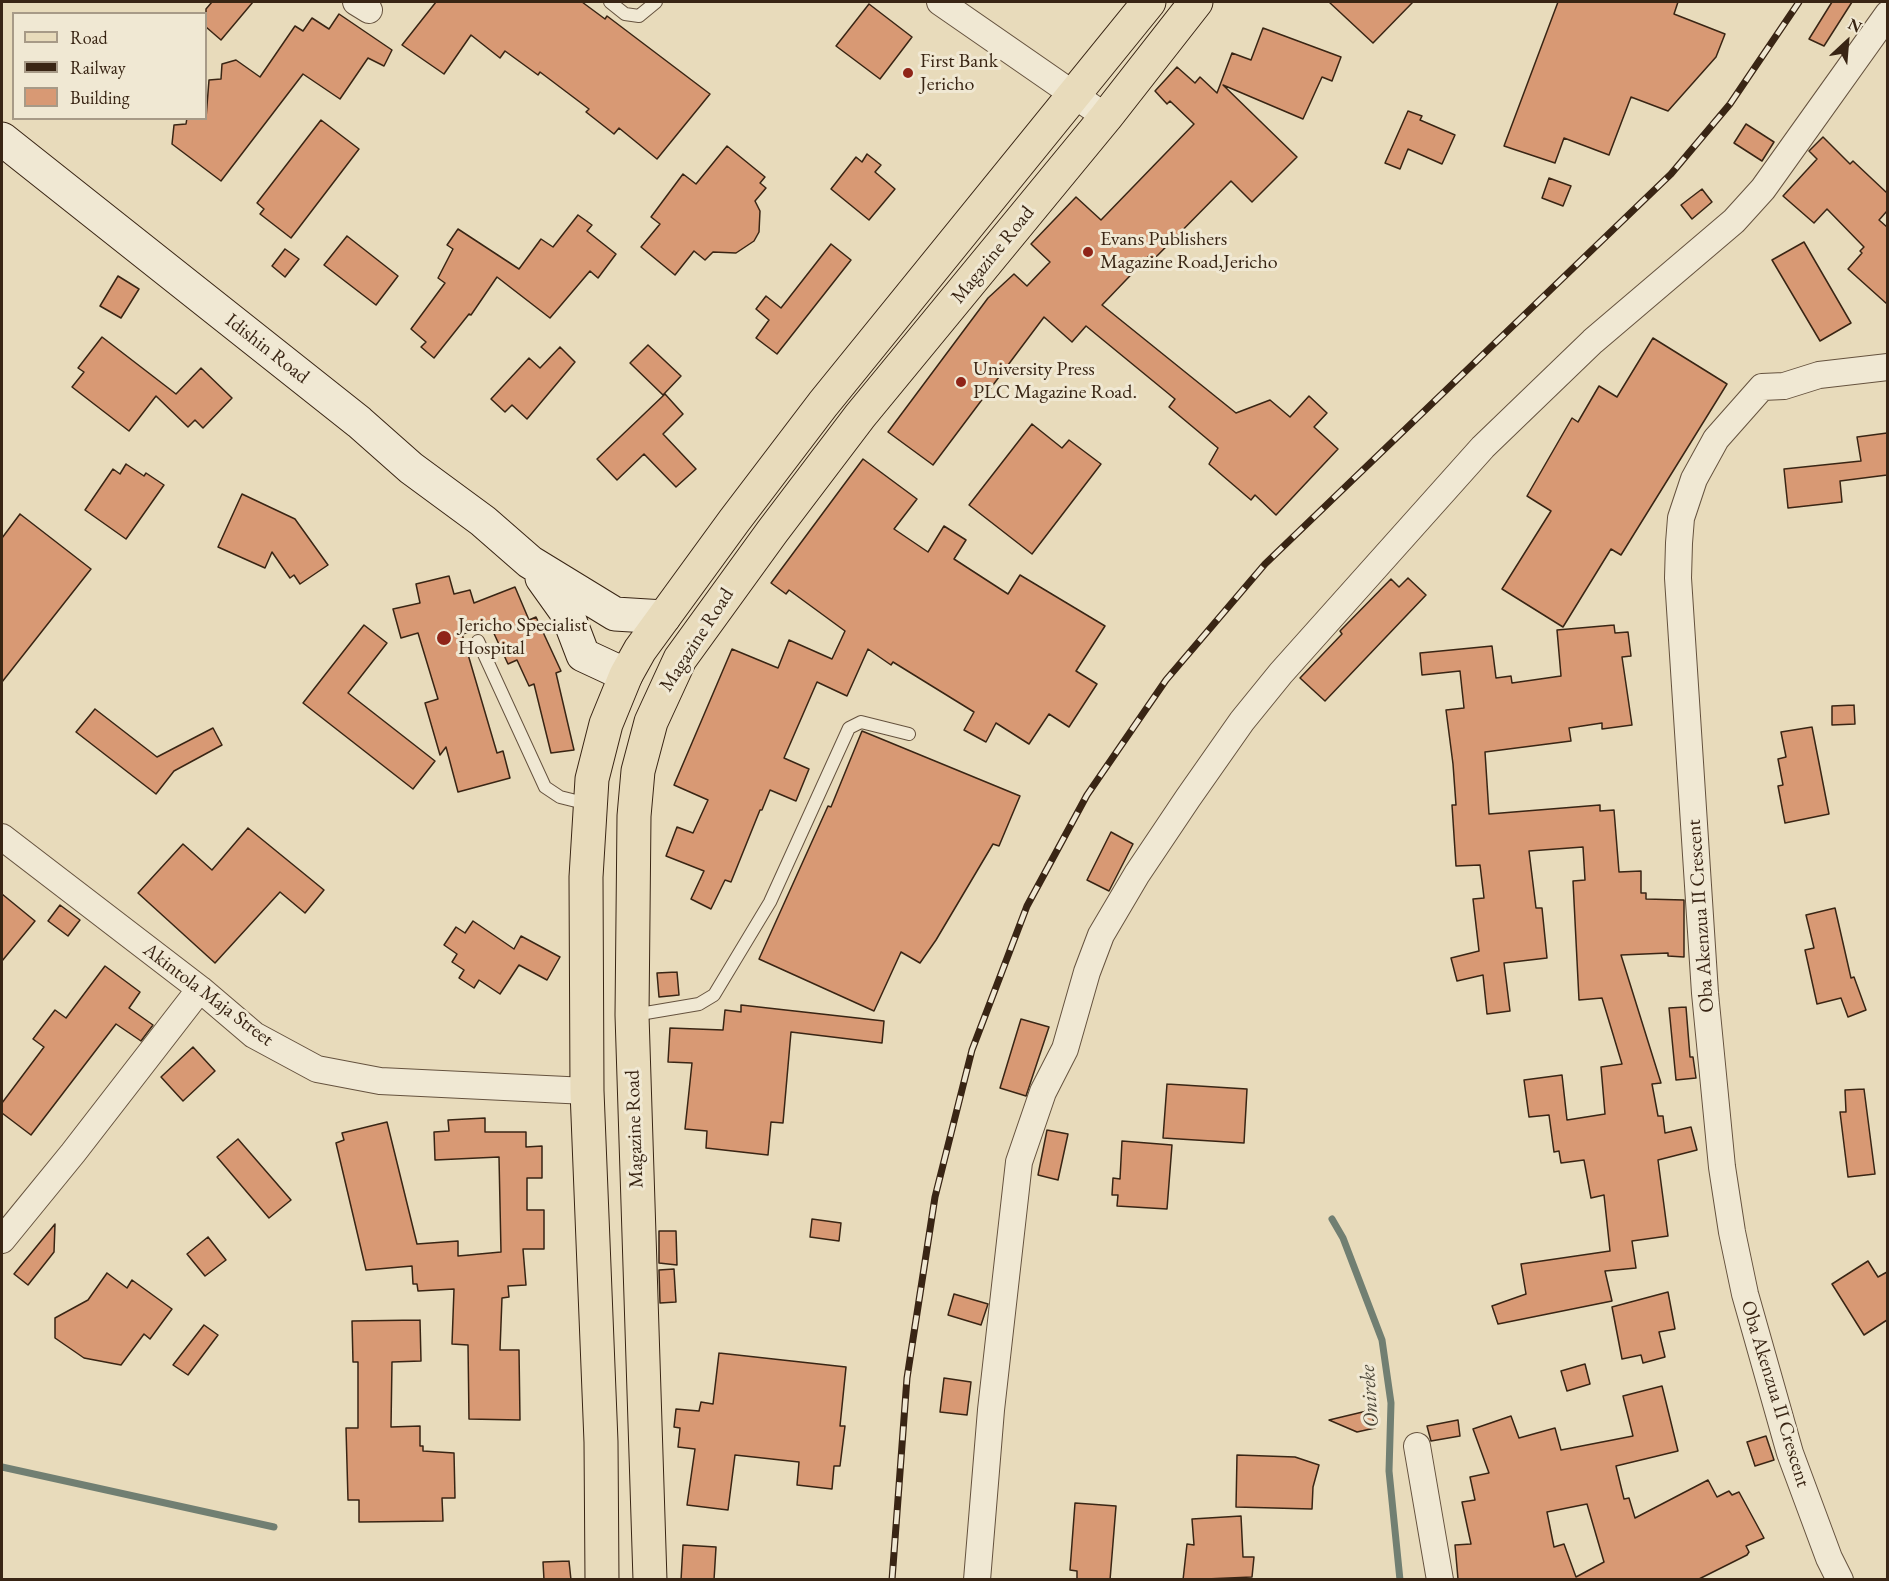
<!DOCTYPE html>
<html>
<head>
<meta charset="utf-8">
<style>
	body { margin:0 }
	#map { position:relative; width:1889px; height:1581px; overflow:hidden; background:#e8dbbb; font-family:"EB Garamond",serif }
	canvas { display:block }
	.frame { position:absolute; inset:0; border:3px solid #392514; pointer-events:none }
	.legend { position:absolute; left:12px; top:12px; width:195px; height:108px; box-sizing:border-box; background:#f0e8d3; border:2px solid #a79a87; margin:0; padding:8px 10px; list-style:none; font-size:18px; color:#392514 }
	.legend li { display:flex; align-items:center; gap:12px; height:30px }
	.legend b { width:30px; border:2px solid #a79a87 }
	.north { position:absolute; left:1817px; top:12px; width:60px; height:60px; -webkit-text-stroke:4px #f0e8d3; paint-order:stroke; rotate:26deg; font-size:16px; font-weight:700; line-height:24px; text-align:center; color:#392514 }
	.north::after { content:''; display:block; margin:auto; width:21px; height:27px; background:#392514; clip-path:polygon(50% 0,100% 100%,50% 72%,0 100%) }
</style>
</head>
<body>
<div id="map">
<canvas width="1889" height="1581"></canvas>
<div class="frame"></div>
<ul class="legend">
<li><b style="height:8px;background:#e8dbbb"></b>Road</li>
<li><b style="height:8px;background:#392514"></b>Railway</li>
<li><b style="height:16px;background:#d89974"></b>Building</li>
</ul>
<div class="north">N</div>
</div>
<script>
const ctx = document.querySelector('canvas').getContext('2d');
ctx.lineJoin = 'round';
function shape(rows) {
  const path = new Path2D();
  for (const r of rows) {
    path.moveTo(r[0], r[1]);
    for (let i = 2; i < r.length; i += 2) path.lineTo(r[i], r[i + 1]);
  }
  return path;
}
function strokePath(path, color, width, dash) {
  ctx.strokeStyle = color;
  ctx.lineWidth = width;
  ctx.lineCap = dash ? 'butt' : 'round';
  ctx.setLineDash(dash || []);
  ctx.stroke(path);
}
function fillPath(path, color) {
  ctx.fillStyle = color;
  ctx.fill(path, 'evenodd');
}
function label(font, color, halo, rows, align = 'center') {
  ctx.font = font + ' "EB Garamond",serif';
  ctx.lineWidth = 6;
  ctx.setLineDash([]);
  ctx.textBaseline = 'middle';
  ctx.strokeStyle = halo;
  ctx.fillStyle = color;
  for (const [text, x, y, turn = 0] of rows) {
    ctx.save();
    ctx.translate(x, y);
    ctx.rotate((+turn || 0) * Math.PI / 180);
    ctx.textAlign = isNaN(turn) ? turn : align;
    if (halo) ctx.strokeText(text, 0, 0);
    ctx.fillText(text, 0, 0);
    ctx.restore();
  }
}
const stream = shape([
	[1332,1219,1343,1238,1382,1340,1391,1403,1389,1471,1400,1580],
	[2,1467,274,1527]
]);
const building = shape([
	[212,2,253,2,221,40,206,27,206,9,212,2],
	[436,2,582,2,605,19,607,16,710,94,657,159,619,128,614,134,586,112,589,109,540,72,538,75,505,51,500,58,471,35,444,74,402,45,436,2],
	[1329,2,1413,2,1373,43,1329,2],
	[1558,2,1678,2,1674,14,1725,34,1716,57,1668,111,1631,97,1609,155,1564,138,1555,163,1504,146,1558,2],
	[1832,2,1852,2,1824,46,1809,39,1832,2],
	[869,4,912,37,880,79,836,46,869,4],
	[339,14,392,50,384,66,368,58,340,99,303,74,221,181,172,144,174,125,186,124,187,118,206,118,209,80,221,79,222,64,236,60,260,77,295,26,303,31,312,18,329,29,339,14],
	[1263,28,1341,57,1332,81,1322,77,1303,119,1223,85,1297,157,1252,202,1231,181,1153,260,1149,256,1102,305,1236,413,1270,400,1290,417,1309,396,1327,413,1314,427,1338,449,1276,515,1255,495,1251,500,1209,464,1218,448,1169,407,1175,399,1086,326,1072,342,1044,317,933,465,888,432,988,298,1014,274,1027,286,1050,262,1031,244,1076,197,1101,220,1194,124,1170,101,1167,104,1155,91,1177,67,1195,83,1200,77,1217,93,1232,53,1251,60,1263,28],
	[1408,111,1422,116,1420,120,1455,135,1442,164,1408,149,1400,169,1385,163,1408,111],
	[321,120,359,149,291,238,260,214,264,209,257,203,321,120],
	[1746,124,1774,142,1762,161,1734,143,1746,124],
	[1823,137,1850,164,1853,161,1887,193,1887,211,1879,220,1887,227,1887,304,1848,269,1862,253,1860,251,1864,247,1827,209,1814,223,1783,196,1817,159,1809,151,1823,137],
	[727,146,765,177,760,183,766,188,755,201,760,211,759,232,754,241,736,253,713,252,705,260,694,251,675,275,641,247,660,224,651,217,683,174,696,184,727,146],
	[867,154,881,165,875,172,895,189,869,220,831,189,856,157,862,162,867,154],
	[1549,178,1571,186,1563,206,1542,198,1549,178],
	[1702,189,1712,202,1692,219,1681,205,1702,189],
	[578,215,592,225,587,231,616,254,598,278,590,271,550,318,497,277,471,315,469,314,434,358,421,347,426,342,411,329,445,283,438,278,453,249,447,245,458,229,519,269,541,239,553,247,578,215],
	[347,236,398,276,376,305,324,265,347,236],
	[1804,242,1851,323,1820,341,1772,260,1804,242],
	[831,244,851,260,777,354,756,338,769,320,756,309,766,296,781,308,831,244],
	[285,249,299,259,285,277,272,266,285,249],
	[118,276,139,289,121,318,100,306,118,276],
	[102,337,176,394,201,368,232,398,203,428,195,420,188,427,156,396,129,431,72,387,84,372,78,368,102,337],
	[1653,338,1727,384,1621,555,1611,549,1563,627,1502,589,1551,511,1527,496,1572,418,1578,422,1599,386,1617,397,1653,338],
	[648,345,681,376,663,395,630,363,648,345],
	[560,347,575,362,527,419,512,405,505,412,491,399,529,358,540,368,560,347],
	[665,394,683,414,663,434,696,469,676,487,644,454,617,480,597,459,665,394],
	[1032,424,1062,448,1069,440,1101,464,1032,554,969,505,1032,424],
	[1887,433,1887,475,1840,481,1842,502,1788,508,1784,469,1861,461,1857,437,1887,433],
	[863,459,917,499,894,529,928,552,944,526,966,540,954,559,1008,594,1020,575,1105,626,1076,671,1097,684,1069,727,1049,714,1029,744,996,723,986,742,964,730,974,712,893,662,891,665,868,649,847,696,817,682,784,758,809,769,796,801,770,790,762,810,760,810,731,882,725,880,711,909,691,899,704,871,666,856,677,827,693,833,708,800,674,785,732,649,778,668,789,640,832,659,845,631,789,590,786,594,771,583,863,459],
	[126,464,144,476,146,473,164,485,126,539,85,510,113,469,120,474,126,464],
	[242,494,295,519,328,565,300,584,294,575,290,578,272,552,265,568,218,547,242,494],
	[20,514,91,569,2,682,2,538,20,514],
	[449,576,454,594,470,590,474,603,515,587,529,620,536,617,561,671,556,673,574,750,551,753,534,684,529,686,517,660,508,664,491,627,462,634,497,753,503,751,510,778,458,792,446,747,440,755,425,703,438,699,418,633,401,638,393,609,420,603,416,584,449,576],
	[1408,578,1426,595,1325,701,1300,678,1342,634,1340,631,1391,579,1399,587,1408,578],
	[364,625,387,643,348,693,435,761,413,789,303,703,364,625],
	[1614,625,1615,633,1628,632,1631,656,1622,657,1632,725,1602,729,1602,723,1569,728,1571,741,1485,752,1489,814,1600,805,1600,811,1614,810,1619,872,1641,871,1641,893,1646,893,1646,899,1684,900,1684,957,1668,956,1668,953,1621,955,1661,1083,1652,1084,1658,1116,1663,1116,1665,1133,1691,1127,1697,1150,1658,1160,1668,1236,1632,1241,1636,1268,1605,1271,1612,1301,1498,1324,1492,1306,1526,1294,1521,1264,1610,1251,1604,1195,1591,1198,1584,1160,1561,1163,1559,1151,1554,1152,1549,1115,1529,1117,1524,1080,1562,1075,1567,1120,1605,1114,1601,1067,1622,1064,1602,998,1579,1000,1573,881,1585,880,1583,847,1529,851,1536,908,1542,908,1547,958,1504,963,1510,1011,1487,1014,1483,975,1457,981,1451,958,1479,951,1473,899,1484,898,1480,865,1456,866,1452,805,1456,805,1453,764,1446,710,1464,708,1460,671,1422,675,1420,653,1492,646,1496,678,1511,676,1512,683,1561,676,1557,630,1614,625],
	[1854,705,1855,724,1832,725,1832,706,1854,705],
	[95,709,157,757,213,728,222,745,174,771,156,794,76,732,95,709],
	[1812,727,1829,814,1785,823,1778,786,1783,785,1778,759,1786,757,1781,732,1812,727],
	[862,731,1020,796,999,846,993,844,936,940,920,963,901,952,874,1011,759,959,828,806,831,807,862,731],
	[248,828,324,890,305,913,280,892,215,963,138,893,183,844,212,870,248,828],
	[1111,832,1133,844,1109,891,1087,880,1111,832],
	[2,894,35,921,2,961,2,894],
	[60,905,80,920,68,936,48,921,60,905],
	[1835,908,1851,978,1854,977,1866,1010,1848,1017,1841,998,1817,1004,1805,950,1814,948,1806,915,1835,908],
	[473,921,514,949,521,936,560,957,547,980,519,965,500,994,479,980,474,988,459,978,464,970,452,962,457,954,444,945,456,927,465,933,473,921],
	[105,966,140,992,129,1008,153,1025,141,1041,116,1024,31,1135,2,1113,2,1103,44,1047,33,1039,55,1010,66,1018,105,966],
	[677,972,679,995,659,997,657,973,677,972],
	[741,1005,884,1021,882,1043,791,1032,783,1123,771,1122,768,1155,706,1148,707,1131,685,1129,692,1063,668,1062,670,1028,723,1030,725,1010,741,1012,741,1005],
	[1686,1007,1690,1057,1693,1057,1696,1078,1676,1080,1669,1008,1686,1007],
	[1021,1019,1049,1027,1026,1096,1000,1088,1021,1019],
	[193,1047,215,1071,183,1101,161,1077,193,1047],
	[1167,1084,1247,1089,1244,1143,1163,1138,1167,1084],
	[1864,1089,1875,1174,1848,1177,1840,1112,1846,1112,1845,1090,1864,1089],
	[485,1118,485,1132,526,1132,526,1147,542,1146,542,1178,527,1178,527,1210,544,1210,544,1249,523,1249,526,1285,508,1286,509,1297,502,1298,500,1350,519,1350,520,1420,469,1419,468,1345,452,1344,454,1289,418,1291,417,1284,413,1284,412,1266,366,1270,336,1143,344,1140,342,1133,387,1122,417,1244,458,1241,458,1256,501,1252,499,1157,435,1160,434,1132,449,1131,448,1120,485,1118],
	[1047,1130,1068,1134,1058,1180,1038,1175,1047,1130],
	[238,1139,291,1200,269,1218,217,1157,238,1139],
	[1122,1141,1172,1145,1167,1209,1117,1206,1118,1195,1112,1195,1113,1178,1120,1179,1122,1141],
	[812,1219,841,1223,839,1241,810,1237,812,1219],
	[55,1224,54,1252,28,1285,14,1274,55,1224],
	[659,1231,676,1231,677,1265,659,1263,659,1231],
	[208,1237,226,1260,205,1276,187,1254,208,1237],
	[1868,1261,1878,1277,1887,1272,1887,1320,1864,1335,1832,1284,1868,1261],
	[674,1269,676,1302,660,1303,659,1270,674,1269],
	[107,1273,127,1288,132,1280,172,1309,150,1339,144,1334,121,1365,84,1358,55,1338,55,1318,88,1300,107,1273],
	[1668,1292,1675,1329,1659,1332,1665,1357,1643,1363,1641,1355,1622,1359,1612,1307,1668,1292],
	[954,1294,988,1304,981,1325,948,1315,954,1294],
	[420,1320,421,1361,392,1362,391,1427,420,1426,420,1446,423,1446,423,1451,454,1453,455,1498,442,1498,443,1521,359,1522,359,1500,348,1500,346,1428,358,1428,358,1362,353,1362,352,1321,420,1320],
	[204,1325,218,1335,188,1375,173,1365,204,1325],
	[719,1353,846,1367,840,1426,845,1426,840,1466,834,1466,832,1489,797,1485,799,1462,735,1455,728,1510,687,1505,695,1449,678,1447,680,1428,674,1427,676,1409,699,1411,701,1402,713,1404,719,1353],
	[1585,1364,1590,1384,1567,1391,1561,1371,1585,1364],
	[944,1378,971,1382,967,1415,940,1412,944,1378],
	[1662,1386,1678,1451,1616,1466,1624,1499,1629,1498,1635,1518,1708,1480,1717,1497,1729,1491,1732,1495,1739,1492,1764,1538,1746,1546,1749,1552,1747,1555,1697,1580,1458,1579,1455,1545,1471,1544,1462,1502,1475,1500,1470,1477,1489,1473,1473,1429,1511,1416,1519,1438,1555,1428,1561,1450,1633,1436,1623,1396,1662,1386],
	[1587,1504,1604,1562,1576,1577,1564,1544,1554,1547,1547,1512,1587,1504],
	[1371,1410,1375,1428,1357,1432,1329,1420,1371,1410],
	[1458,1420,1460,1436,1431,1441,1427,1426,1458,1420],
	[1766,1436,1774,1460,1755,1466,1747,1442,1766,1436],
	[1237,1455,1295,1457,1319,1465,1313,1487,1312,1509,1236,1507,1237,1455],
	[1075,1503,1116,1506,1110,1580,1077,1580,1077,1571,1070,1570,1075,1503],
	[1241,1516,1243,1557,1254,1557,1252,1577,1183,1580,1187,1544,1194,1545,1192,1519,1241,1516],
	[683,1545,716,1547,714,1580,681,1580,683,1545],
	[569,1561,571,1580,544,1580,543,1562,569,1561]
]);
const lane = shape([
	[610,2,625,14,639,16,656,2],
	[478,641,545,787,560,797,588,804],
	[634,1015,699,1004,714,995,770,902,849,728,861,722,909,734]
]);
const street = shape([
	[356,2,369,10],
	[940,2,1106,117],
	[2,837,200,989,254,1035,317,1069,380,1081,587,1091],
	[2,1240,73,1153,200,989],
	[1417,1446,1440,1580],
	[977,1580,991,1410,1019,1162,1043,1092,1065,1049,1087,972,1101,935,1137,874,1188,798,1242,721,1281,673,1483,447,1593,341,1734,221,1763,189,1888,14],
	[1840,1580,1829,1558,1790,1453,1745,1294,1732,1232,1722,1167,1705,993,1678,578,1679,543,1681,518,1694,479,1716,439,1762,387,1784,386,1819,375,1888,367]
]);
const secondary = shape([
	[2,139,359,422,411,468,483,521,530,562,615,614,664,617],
	[542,578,567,613,583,655,626,675]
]);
const primary = shape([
	[602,1580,601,1442,587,1091,586,877,592,779,606,724,626,675,640,650,734,521,823,404,1149,2],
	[650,1580,632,1015,634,816,638,771,651,722,680,659,772,532,860,416,1106,117,1196,2]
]);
const rail = shape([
	[892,1580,907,1378,935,1197,972,1050,1027,906,1087,795,1166,680,1265,564,1671,174,1730,104,1799,2]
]);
const markers = [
	[908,73,6,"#8f2418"],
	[1088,252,6,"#8f2418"],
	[961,382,6,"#8f2418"],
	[444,638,8,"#8f2418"]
];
const poiNames = [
	["First Bank",920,62],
	["Jericho",920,85],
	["Evans Publishers",1100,240],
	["Magazine Road,Jericho",1100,263],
	["University Press",973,370],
	["PLC Magazine Road.",973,393],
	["Jericho Specialist",458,626],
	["Hospital",458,649]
];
const streetNames = [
	["Magazine Road",993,255,-51],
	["Idishin Road",267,349,38],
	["Magazine Road",697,640,-57],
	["Oba Akenzua II Crescent",1701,916,-94],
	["Akintola Maja Street",208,995,37],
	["Magazine Road",635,1129,-92],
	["Oba Akenzua II Crescent",1775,1394,73]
];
const waterNames = [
	["Onireke",1370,1396,-94]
];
strokePath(stream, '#717f72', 7);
fillPath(building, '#d89974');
strokePath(building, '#392514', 1.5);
strokePath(lane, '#65523e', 14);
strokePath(street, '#65523e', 28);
strokePath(secondary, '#392514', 35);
strokePath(primary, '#392514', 35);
strokePath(lane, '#f0e8d3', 12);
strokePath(street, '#f0e8d3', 26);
strokePath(secondary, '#f0e8d3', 33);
strokePath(primary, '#e8dbbb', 33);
strokePath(rail, '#392514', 7);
strokePath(rail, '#f0e8d3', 4.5, [14]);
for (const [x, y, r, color] of markers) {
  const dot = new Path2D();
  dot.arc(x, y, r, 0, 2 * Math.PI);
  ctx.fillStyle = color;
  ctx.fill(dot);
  strokePath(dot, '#f0e8d3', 2);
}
label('20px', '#392514', '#f0e8d3', poiNames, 'left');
label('20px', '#392514', '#f0e8d3', streetNames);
label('italic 21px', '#504a3b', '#f0e8d3', waterNames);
</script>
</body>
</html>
